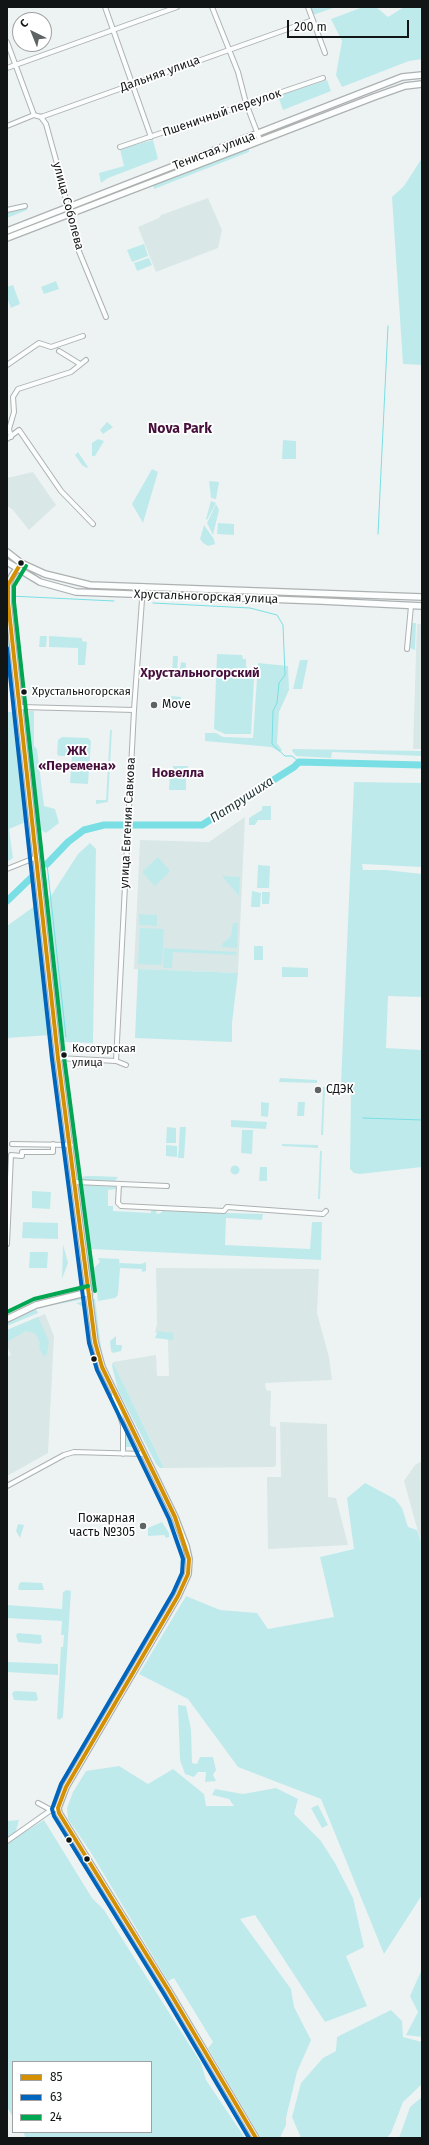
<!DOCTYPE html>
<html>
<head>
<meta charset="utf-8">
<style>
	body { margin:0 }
	#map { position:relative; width:429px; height:2145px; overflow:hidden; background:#edf3f3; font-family:"Fira Sans",sans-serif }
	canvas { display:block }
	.frame { position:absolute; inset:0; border:8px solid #111515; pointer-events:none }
	.legend { position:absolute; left:12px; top:2061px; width:140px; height:72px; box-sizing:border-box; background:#fff; border:1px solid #a0a1a1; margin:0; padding:5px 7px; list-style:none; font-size:12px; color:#111515 }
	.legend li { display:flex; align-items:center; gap:8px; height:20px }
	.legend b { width:20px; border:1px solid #a0a1a1 }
	.north { position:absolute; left:12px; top:12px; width:40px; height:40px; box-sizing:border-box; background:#fff; border:1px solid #a0a1a1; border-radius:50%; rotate:317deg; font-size:11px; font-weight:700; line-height:16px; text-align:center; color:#111515 }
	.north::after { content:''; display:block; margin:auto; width:14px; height:18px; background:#5e6363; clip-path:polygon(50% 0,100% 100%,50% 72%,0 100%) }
	.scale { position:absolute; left:287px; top:20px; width:122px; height:18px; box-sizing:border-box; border:2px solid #111515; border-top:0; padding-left:5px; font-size:12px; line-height:14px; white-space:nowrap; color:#111515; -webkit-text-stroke:3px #fff; paint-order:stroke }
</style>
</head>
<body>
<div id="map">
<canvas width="429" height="2145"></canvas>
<div class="frame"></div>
<ul class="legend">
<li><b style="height:5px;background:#d49003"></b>85</li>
<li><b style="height:5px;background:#0065bd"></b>63</li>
<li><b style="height:5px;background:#00a651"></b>24</li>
</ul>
<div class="north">С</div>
<div class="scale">200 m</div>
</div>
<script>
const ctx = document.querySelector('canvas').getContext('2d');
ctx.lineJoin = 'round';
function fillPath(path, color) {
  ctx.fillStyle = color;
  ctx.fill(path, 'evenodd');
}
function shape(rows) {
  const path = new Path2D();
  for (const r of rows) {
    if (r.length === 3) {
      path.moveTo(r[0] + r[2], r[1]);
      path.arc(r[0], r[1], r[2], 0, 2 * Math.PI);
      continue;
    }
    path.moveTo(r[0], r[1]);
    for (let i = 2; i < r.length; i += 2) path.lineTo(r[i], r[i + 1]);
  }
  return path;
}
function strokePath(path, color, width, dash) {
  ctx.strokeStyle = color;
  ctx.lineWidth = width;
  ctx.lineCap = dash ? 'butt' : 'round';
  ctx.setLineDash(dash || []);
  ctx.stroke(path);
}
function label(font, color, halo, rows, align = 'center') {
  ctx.font = font + ' "Fira Sans",sans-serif';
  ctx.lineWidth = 3.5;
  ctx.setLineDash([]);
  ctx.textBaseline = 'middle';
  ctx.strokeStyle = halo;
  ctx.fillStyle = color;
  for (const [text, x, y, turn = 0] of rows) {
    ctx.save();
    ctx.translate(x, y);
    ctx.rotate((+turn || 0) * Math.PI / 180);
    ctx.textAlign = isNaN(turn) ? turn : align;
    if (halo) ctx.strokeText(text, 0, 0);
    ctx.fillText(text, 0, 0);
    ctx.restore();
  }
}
const built = shape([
	[208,198,222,230,218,248,156,272,138,227,159,218,161,215],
	[33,472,56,505,29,530,13,510,7,506,7,478],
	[417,624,422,624,422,749,413,749],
	[245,817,238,973,134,969,140,840,209,842],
	[156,1268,319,1269,317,1313,329,1357,332,1380,265,1383,266,1390,271,1391,270,1426,276,1427,276,1465,274,1467,164,1468,113,1362,156,1355,157,1376,169,1376,168,1340,160,1337,155,1332,157,1324],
	[45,1314,54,1336,48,1453,7,1476,7,1357,11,1355,7,1346,7,1330],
	[280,1422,327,1424,328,1497,336,1498,348,1545,268,1549,267,1477,281,1477],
	[422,1461,422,1546,404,1481,415,1465]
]);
const green = shape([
	[310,7,336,7,313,15],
	[363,7,376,7,388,17,404,7,422,7,422,59,409,61,342,87,336,75,342,41,331,19],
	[327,80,331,91,283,110,278,96],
	[153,140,158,159,108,178,101,183,99,173,124,166,120,149],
	[249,147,249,152,154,189,153,184],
	[422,158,422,365,403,364,392,197,404,186],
	[28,208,27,210,7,218,7,213],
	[144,244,148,256,132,262,127,250],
	[149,258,152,265,137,271,134,263],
	[56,281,59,289,44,294,41,287],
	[13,285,20,304,11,308,7,298,7,287],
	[107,422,113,427,103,434,100,430],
	[98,439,104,441,95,456,92,456,92,443],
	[283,440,296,441,296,459,282,459],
	[78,452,88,467,87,468,82,465,75,455],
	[152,469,158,472,143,523,132,504],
	[209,481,219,482,216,499,211,498],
	[211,501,216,503,207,520,206,519],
	[216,504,219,510,213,535,207,523],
	[218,523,234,524,234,535,217,534],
	[204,525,214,539,215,544,208,546,203,543,200,539],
	[7,616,12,661,11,662,7,662],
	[411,623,416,623,415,650,410,648],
	[40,636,47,636,46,647,39,647],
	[49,636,82,638,82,641,87,642,85,665,78,665,78,648,49,647],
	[217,654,242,655,243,659,246,659,246,666,254,679,251,734,225,734,214,729],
	[173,656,178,656,177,676,172,676],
	[300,660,308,660,302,689,293,689],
	[181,662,186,663,185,678,179,677],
	[258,663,288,666,289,690,279,712,277,743,282,750,280,752,271,747,205,741,205,733,216,733,223,737,253,738],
	[171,696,181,697,181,700,176,704,172,703],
	[29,711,34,711,34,746,37,749,44,806,55,809,59,823,46,833,41,830,27,721,30,720],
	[7,712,13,712,28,821,9,829,13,858,7,862],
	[110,730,112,730,108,802,96,804,96,800,106,800],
	[62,737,88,738,91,741,88,784,70,783,72,756,59,756,57,754,58,740],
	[293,749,422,751,422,756,332,752,331,758,296,756,292,751],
	[173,766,188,766,187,774,173,773],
	[170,775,186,776,186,790,169,790],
	[354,782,422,783,422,867,362,864,363,870,386,870,422,874,422,997,388,996,386,1048,422,1050,422,1167,360,1174,354,1173,350,1169,351,1084,341,1084],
	[262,806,271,806,271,820,258,820,255,825,249,825,249,818,262,810],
	[90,843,96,849,93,1043,64,1042,49,899,78,854],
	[158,857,170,871,155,886,142,872],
	[258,865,270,866,269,888,257,888],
	[222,876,240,877,239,896],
	[252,891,261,893,260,907,251,907],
	[262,892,270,892,269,904,262,904],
	[36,905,51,1035,7,1038,7,926],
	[139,914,157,915,157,926,139,925],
	[233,923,238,923,237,948,222,947,222,944,231,936],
	[140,928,164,929,162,965,138,964],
	[254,946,263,946,263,960,254,960],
	[164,948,237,952,236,955,173,952,172,968,163,968],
	[282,967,308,968,308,977,282,977],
	[138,969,238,973,232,1023,232,1042,135,1038],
	[280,1078,317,1080,317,1083,279,1082],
	[323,1087,325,1087,323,1135,321,1135],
	[261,1102,269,1103,268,1117,261,1116],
	[298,1102,305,1102,304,1116,297,1116],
	[231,1120,267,1122,266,1129,231,1127],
	[167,1127,176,1128,176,1143,166,1143],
	[180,1127,186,1127,184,1158,178,1158],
	[242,1130,253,1130,252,1154,241,1153],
	[282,1144,318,1145,318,1148,282,1146],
	[166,1145,177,1146,177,1157,166,1156],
	[320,1151,322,1151,320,1199,318,1199],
	[235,1170,4.5],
	[260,1167,267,1167,267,1181,259,1181],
	[87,1176,94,1176,118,1177,115,1181,81,1180,79,1177],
	[81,1185,117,1187,117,1189,108,1190,108,1206,113,1206,113,1211,151,1213,151,1210,157,1210,156,1213,159,1214,163,1211,263,1214,262,1220,226,1218,225,1245,310,1249,312,1222,322,1222,321,1260,91,1249,87,1245],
	[32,1191,51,1192,50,1209,32,1208],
	[23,1222,58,1223,58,1239,22,1238],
	[63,1244,68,1263,62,1279],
	[30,1252,48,1252,47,1268,29,1268],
	[90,1256,94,1295,92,1297,87,1261],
	[98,1258,119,1259,120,1266,120,1263,141,1264,146,1262,146,1271,142,1272,142,1269,120,1268,118,1295,115,1298,98,1301,94,1268,100,1262],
	[77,1297,85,1299,38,1308],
	[92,1299,95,1299,102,1355,100,1350],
	[86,1301,92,1343,93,1352,85,1308,76,1303],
	[36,1309,38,1313,7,1326,7,1321],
	[38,1317,49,1341,47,1354,44,1357,39,1348,40,1343,35,1333,26,1331,7,1342,7,1330],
	[158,1331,173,1333,173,1340,155,1338],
	[116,1336,116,1345,122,1345,122,1348,121,1351,113,1353,111,1351,110,1341],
	[113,1362,164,1468,160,1468,156,1464,118,1390,112,1366],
	[125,1422,137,1447,125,1447],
	[365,1483,395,1499,402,1508,408,1527,417,1530,422,1546,422,1895,384,1954,321,1799,238,1767,188,1699,139,1674,186,1596,220,1610,257,1613,268,1629,334,1617,320,1557,354,1549,347,1498],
	[157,1494,162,1494,182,1540,186,1561,185,1564,180,1564,181,1540],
	[162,1522,169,1533,169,1537,166,1538,164,1535,148,1536,148,1528],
	[18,1524,24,1525,20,1538,16,1531],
	[21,1582,42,1583,44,1590,20,1590,18,1589,19,1584],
	[67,1590,71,1591,63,1717,59,1720,57,1718,61,1647,63,1647,64,1635,61,1635,62,1621,7,1618,7,1605,62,1609,63,1592],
	[18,1633,41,1635,42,1642,40,1644,18,1642,16,1635],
	[7,1662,58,1664,58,1675,7,1672],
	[15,1691,36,1692,38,1699,36,1701,14,1700,12,1693],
	[178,1705,186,1706,191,1729,192,1763,197,1764,200,1757,213,1757,216,1770,213,1775,216,1781,205,1782,206,1772,198,1772,194,1777,185,1774,180,1760],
	[119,1766,148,1784,173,1769,204,1794,206,1806,234,1806,229,1799,212,1795,215,1789,243,1794,276,1788,298,1799,294,1814,321,1841,335,1863,353,1898,364,1947,346,1956,367,2006,325,2022,255,1915,240,1919,291,1989,294,2007,311,2040,297,2072,286,2118,286,2125,280,2138,261,2138,208,2048,213,2042,174,1978,168,1981,90,1851,68,1819,67,1808,73,1792,86,1771],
	[318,1805,328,1825,322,1828,311,1808],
	[19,1820,15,1834,7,1838,7,1821],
	[44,1820,92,1898,104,1910,201,2063,206,2080,245,2138,26,2138,23,2132,151,2132,151,2062,13,2062,13,2117,7,2107,7,1843],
	[422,1969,422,2037,406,2035,418,2012,410,1996],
	[391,2010,402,2021,403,2037,422,2042,422,2084,403,2102,391,2133,387,2138,301,2138,292,2117,301,2083,323,2058,336,2051,337,2037],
	[422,2097,422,2138,399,2138,410,2107]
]);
const stream = shape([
	[378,534,388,326],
	[10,596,114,601],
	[153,603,250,608,277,615,283,625,285,675,279,683,277,703,273,711,272,744,285,756,292,756,299,762],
	[47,864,66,1037],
	[363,1118,422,1120]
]);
const river = shape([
	[47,864,68,842,84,830,104,825,202,825,294,767,299,762,422,765],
	[7,901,33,876]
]);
const street = shape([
	[105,7,151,137],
	[212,7,238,72,246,103,260,140],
	[308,7,325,53],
	[7,42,34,115],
	[7,68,177,7],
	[41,117,46,124,59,171,78,249,106,317],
	[7,126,34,115,41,117,313,20],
	[120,147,323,78],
	[7,210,25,206],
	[59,351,80,364],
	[7,365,39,343,51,347,83,336],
	[11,437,9,429,14,412,13,397,18,389,71,372,86,360],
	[7,439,19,430,61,491,93,524],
	[407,649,411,606],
	[21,707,134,710],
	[7,869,37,857],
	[58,1058,116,1061,126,1065],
	[116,1061,134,710,143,586],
	[12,1144,71,1145],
	[75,1182,167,1186],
	[119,1184,118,1203,121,1206,224,1211,227,1207,323,1214,326,1211],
	[7,1244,11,1155,22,1156,22,1152,53,1152,53,1144],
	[114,1396,123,1425,123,1454],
	[7,1486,64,1455,74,1452,144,1454],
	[38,1803,51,1810],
	[7,1841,51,1810,58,1808]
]);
const secondary = shape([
	[7,231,402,77,422,75],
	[7,238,374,97,405,86,422,84],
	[7,552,21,563,45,574,90,585,422,597],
	[7,562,40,582,76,592,321,601,422,606],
	[21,563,12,576,8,585,8,602,58,1058,95,1342,102,1367,175,1517,186,1546,189,1559,188,1574,178,1596,66,1787,58,1808,59,1813,169,1991,256,2138],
	[7,1319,36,1305,89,1292]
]);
const bus1 = shape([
	[21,563,8,585,8,602,58,1058,95,1342,102,1367,175,1517,189,1559,188,1574,178,1596,66,1787,58,1808,59,1813,169,1991,256,2138]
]);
const bus2 = shape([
	[7,648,52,1059,89,1343,97,1370,169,1519,183,1559,182,1573,173,1593,61,1784,52,1809,54,1816,164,1994,249,2138]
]);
const bus3 = shape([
	[26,566,14,586,14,602,64,1057,95,1291],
	[7,1312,34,1299,88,1286]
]);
const markers = [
	[21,563,3.5,"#111515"],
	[24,692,3.5,"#111515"],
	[154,705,4,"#5e6363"],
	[64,1055,3.5,"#111515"],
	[318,1090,4,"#5e6363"],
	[94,1359,3.5,"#111515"],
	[143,1526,4,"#5e6363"],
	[69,1840,3.5,"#111515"],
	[87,1859,3.5,"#111515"]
];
const busNames = [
	["Хрустальногорская",32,692],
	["Косотурская",72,1049],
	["улица",72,1063]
];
const streetNames = [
	["Дальняя улица",160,74,-20],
	["Пшеничный переулок",222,113,-19],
	["Тенистая улица",214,151,-21],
	["улица Соболева",68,206,75],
	["Хрустальногорская улица",206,597,2],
	["улица Евгения Савкова",128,823,-87]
];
const poiNames = [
	["Move",162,705],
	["СДЭК",326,1090],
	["Пожарная",135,1519,"right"],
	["часть №305",135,1533,"right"]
];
const neighbourhoodNames = [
	["Хрустальногорский",200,673],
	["ЖК",77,751],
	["«Перемена»",77,766],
	["Новелла",178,773]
];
const waterNames = [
	["Патрушиха",242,800,-33]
];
const quarterNames = [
	["Nova Park",180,429]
];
fillPath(built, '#dae7e7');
fillPath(green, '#bfeaec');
strokePath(stream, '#79dfe4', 1);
strokePath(river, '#79dfe4', 7);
strokePath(street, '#adb1b1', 6);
strokePath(secondary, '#adb1b1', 8);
strokePath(street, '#fcfdfd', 4);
strokePath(secondary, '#fcfdfd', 5.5);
strokePath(bus1, '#d49003', 4);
strokePath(bus2, '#0065bd', 4);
strokePath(bus3, '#00a651', 4);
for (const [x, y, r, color] of markers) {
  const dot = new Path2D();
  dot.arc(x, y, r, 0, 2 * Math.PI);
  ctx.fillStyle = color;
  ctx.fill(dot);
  strokePath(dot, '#fff', 1.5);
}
label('11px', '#111515', '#fff', busNames, 'left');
label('12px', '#111515', '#fff', streetNames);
label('12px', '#111515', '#fff', poiNames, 'left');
label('bold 13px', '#460f3b', '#fff', neighbourhoodNames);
label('italic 13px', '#21383a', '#fff', waterNames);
label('bold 14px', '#460f3b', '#fff', quarterNames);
</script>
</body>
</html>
